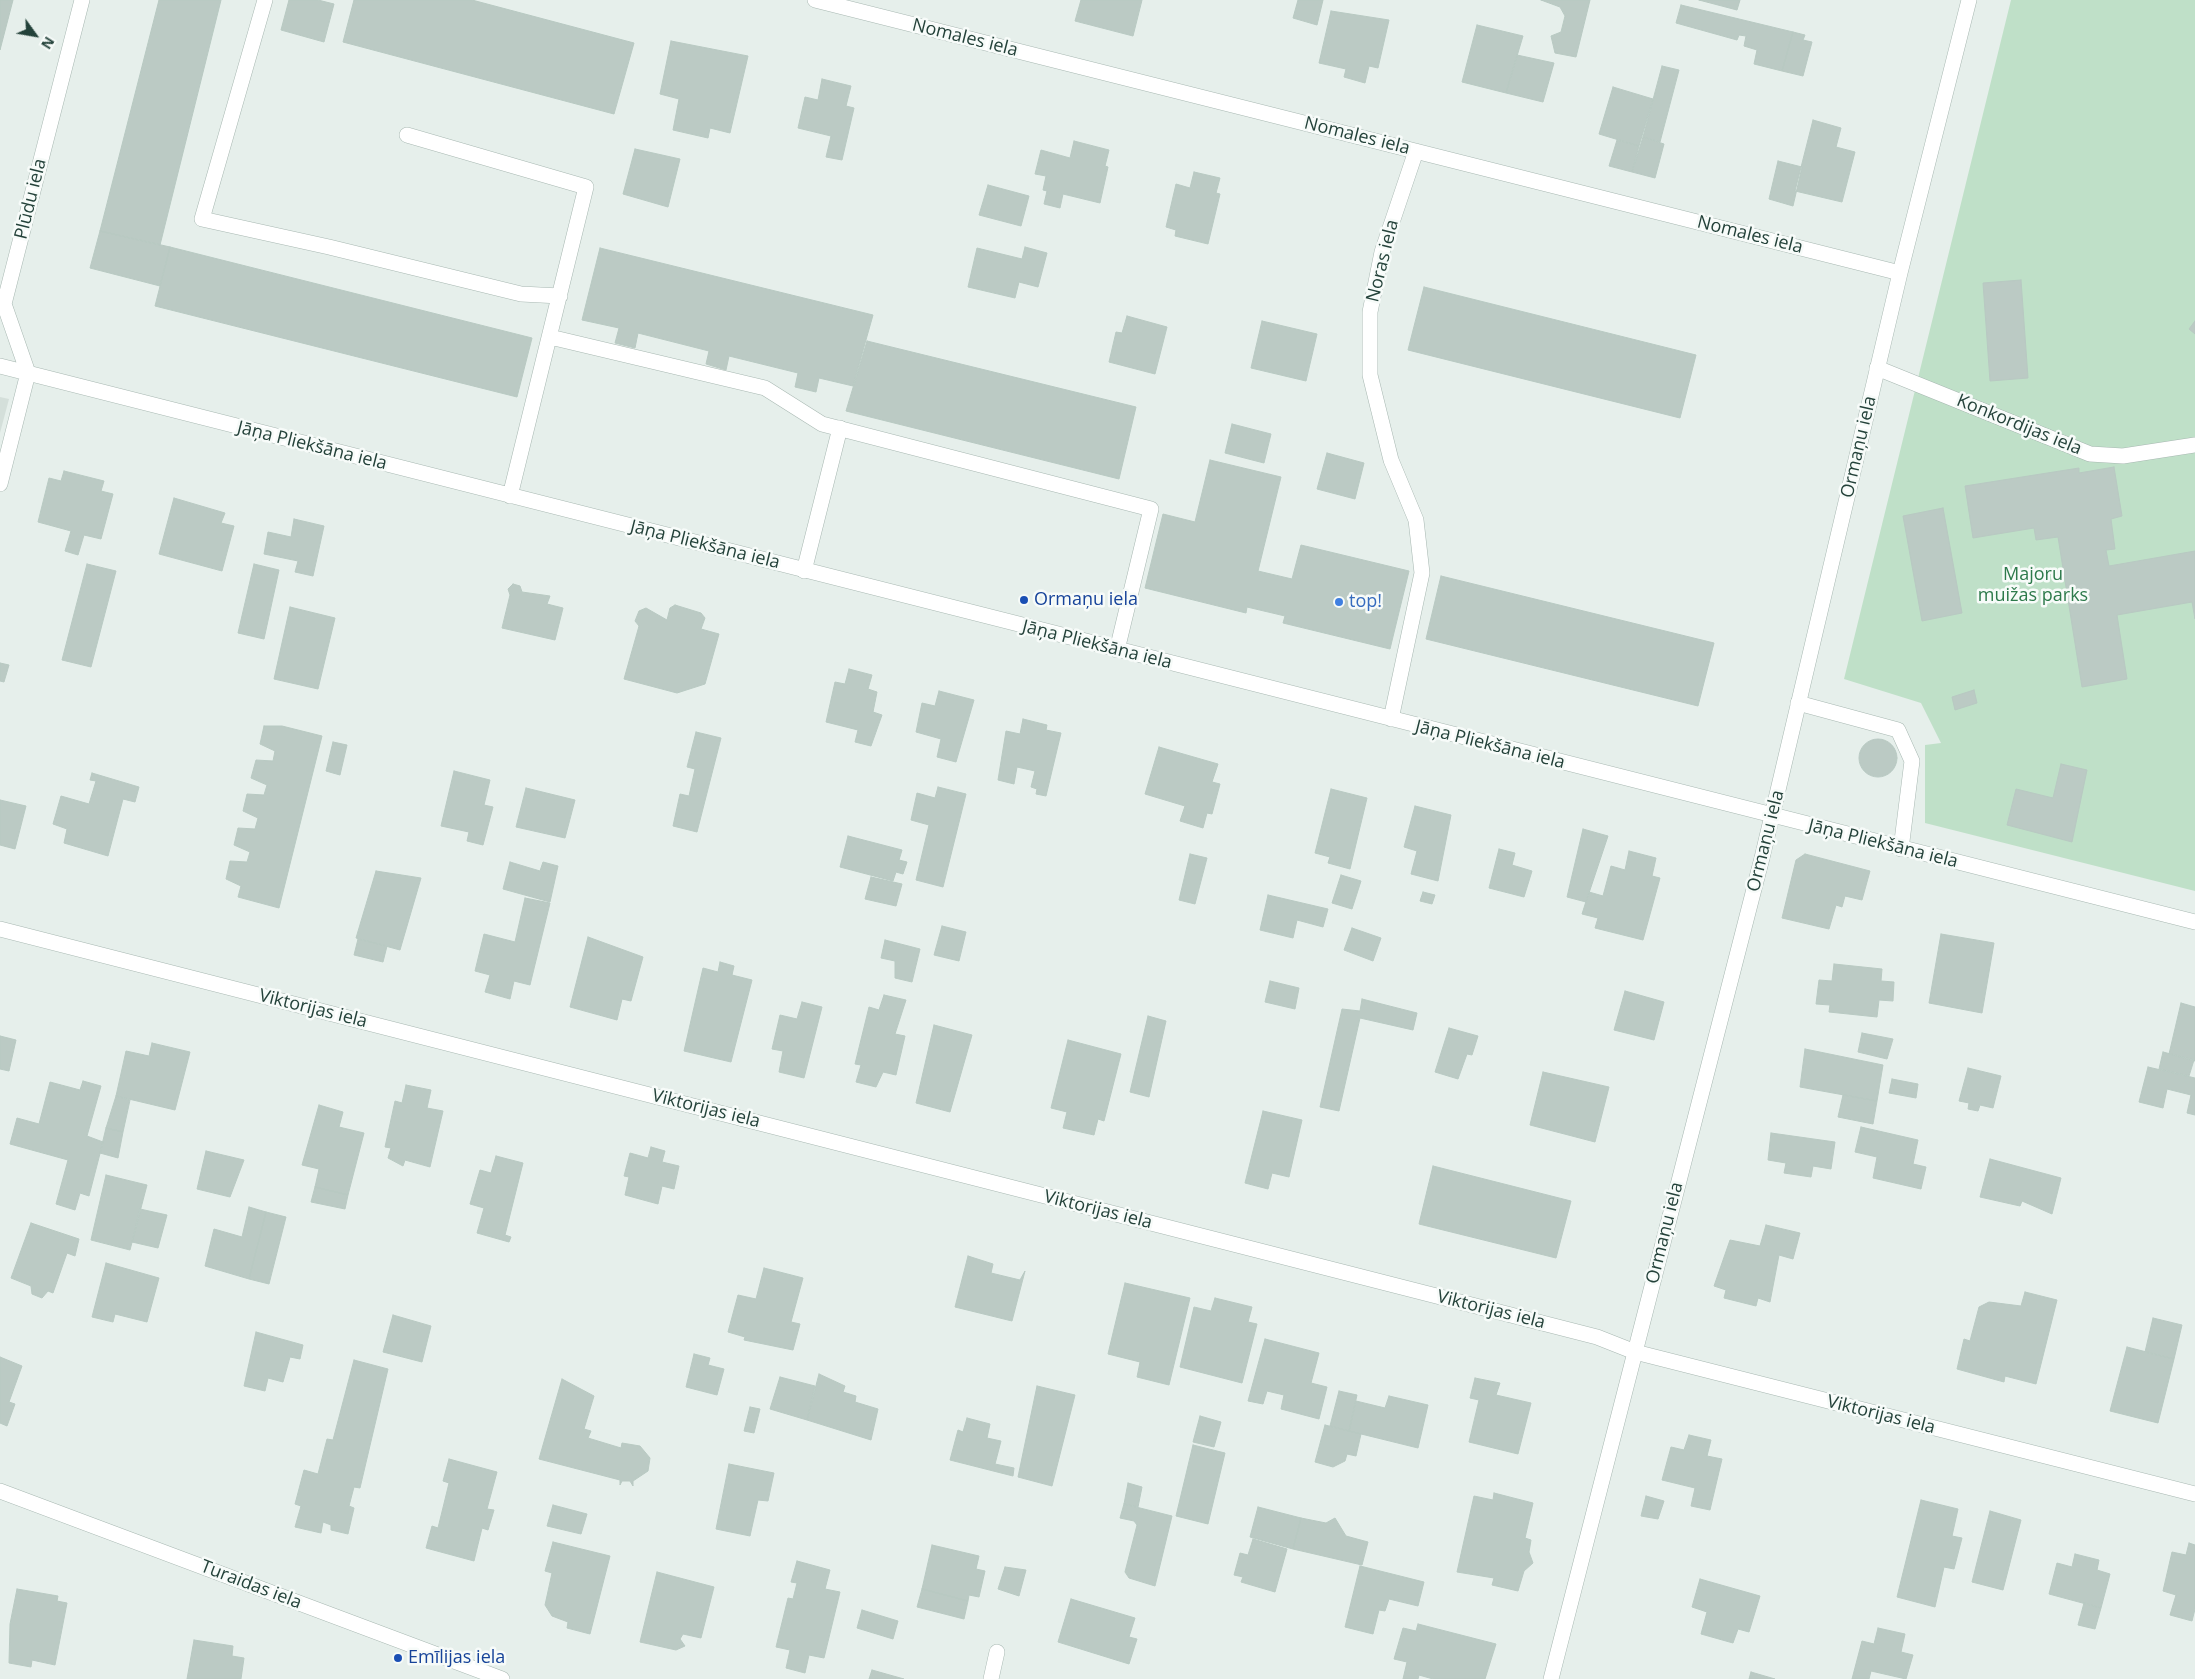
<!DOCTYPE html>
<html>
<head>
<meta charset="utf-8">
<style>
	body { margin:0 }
	#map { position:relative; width:2195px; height:1679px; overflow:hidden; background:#e6efeb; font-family:"Open Sans",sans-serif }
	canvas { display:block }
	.north { position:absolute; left:10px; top:10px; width:50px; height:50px; -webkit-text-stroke:4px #f7fbf9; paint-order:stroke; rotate:122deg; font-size:14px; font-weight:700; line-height:20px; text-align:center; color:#24423a }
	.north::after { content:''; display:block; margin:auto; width:18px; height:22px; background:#24423a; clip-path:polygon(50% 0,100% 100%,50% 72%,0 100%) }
</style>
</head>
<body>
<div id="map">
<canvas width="2195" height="1679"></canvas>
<div class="north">N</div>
</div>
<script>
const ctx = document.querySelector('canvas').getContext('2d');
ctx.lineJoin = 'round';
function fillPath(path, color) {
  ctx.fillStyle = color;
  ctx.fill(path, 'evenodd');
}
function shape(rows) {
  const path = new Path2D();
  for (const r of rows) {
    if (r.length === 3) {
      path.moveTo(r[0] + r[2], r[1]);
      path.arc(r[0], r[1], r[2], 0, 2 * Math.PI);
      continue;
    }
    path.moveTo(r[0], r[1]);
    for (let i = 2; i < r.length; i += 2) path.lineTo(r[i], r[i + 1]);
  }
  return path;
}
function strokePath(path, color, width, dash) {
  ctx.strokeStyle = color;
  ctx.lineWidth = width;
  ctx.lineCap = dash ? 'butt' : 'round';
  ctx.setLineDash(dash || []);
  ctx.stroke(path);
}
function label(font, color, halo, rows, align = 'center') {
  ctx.font = font + ' "Open Sans",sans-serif';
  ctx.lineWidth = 5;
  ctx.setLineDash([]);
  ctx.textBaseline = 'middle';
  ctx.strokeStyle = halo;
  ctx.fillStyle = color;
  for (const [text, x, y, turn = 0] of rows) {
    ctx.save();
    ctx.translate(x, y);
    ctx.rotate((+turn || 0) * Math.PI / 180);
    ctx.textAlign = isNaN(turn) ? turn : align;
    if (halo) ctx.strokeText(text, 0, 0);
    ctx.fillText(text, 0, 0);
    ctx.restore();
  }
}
const built = shape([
	[0,397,9,399,0,433]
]);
const green = shape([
	[2011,0,2195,0,2195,891,1925,823,1925,745,1941,743,1921,703,1844,679]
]);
const building = shape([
	[0,0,13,0,0,50,0,0],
	[159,0,221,0,160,245,100,231,159,0],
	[289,0,318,0,334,4,324,42,281,30,289,0],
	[354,0,472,0,634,43,614,114,343,42,354,0],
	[1081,0,1142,0,1133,36,1075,21,1081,0],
	[1298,0,1323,0,1317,25,1293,18,1298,0],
	[1541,0,1590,0,1576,57,1555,53,1551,36,1561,32,1565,16,1560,7,1541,0],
	[1699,0,1740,0,1737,10,1699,0],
	[1681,5,1793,32,1782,71,1754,64,1757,50,1744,46,1746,36,1739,35,1737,40,1676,23,1681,5],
	[1331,11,1389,20,1378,68,1369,66,1365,83,1344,77,1346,69,1319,63,1331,11],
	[1477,25,1523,36,1506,93,1462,82,1477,25],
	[1793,32,1805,35,1803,40,1812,42,1803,76,1782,71,1793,32],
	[671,41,748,56,730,133,710,128,708,138,673,130,679,99,660,94,671,41],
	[1517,55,1554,63,1543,102,1506,93,1517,55],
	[1662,66,1679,70,1660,142,1643,137,1662,66],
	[822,79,851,86,846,106,854,108,842,160,826,157,831,136,798,128,805,97,818,100,822,79],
	[1613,87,1653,99,1639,146,1599,134,1613,87],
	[1813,120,1841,128,1836,147,1855,152,1842,202,1795,191,1813,120],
	[1643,137,1664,144,1655,178,1632,172,1643,137],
	[1617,140,1639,146,1632,172,1609,166,1617,140],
	[1074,141,1109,150,1105,166,1108,167,1100,203,1063,194,1060,208,1044,204,1047,191,1043,190,1046,176,1035,174,1041,150,1070,158,1074,141],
	[635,149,680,159,668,207,623,194,635,149],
	[1778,161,1802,167,1793,206,1769,199,1778,161],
	[1194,172,1220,178,1216,193,1220,194,1208,244,1175,236,1176,230,1166,227,1176,184,1190,188,1194,172],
	[988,185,1029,196,1021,226,979,215,988,185],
	[100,231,170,247,160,286,90,268,100,231],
	[170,247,532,338,517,397,155,306,170,247],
	[1025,247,1047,253,1038,287,1019,282,1015,298,968,287,977,248,1022,259,1025,247],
	[600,248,873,315,853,386,819,378,816,392,795,387,798,373,729,356,726,370,706,364,709,351,638,333,635,348,615,343,619,328,582,320,600,248],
	[2021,280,2028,378,1990,381,1983,283,2021,280],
	[1424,287,1696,355,1680,418,1408,350,1424,287],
	[1127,316,1167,327,1155,374,1109,362,1116,332,1122,333,1127,316],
	[1262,321,1317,334,1306,381,1251,368,1262,321],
	[2195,321,2195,334,2189,329,2195,321],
	[867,341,1136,407,1119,479,846,411,867,341],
	[1232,424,1271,434,1264,463,1225,453,1232,424],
	[1327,453,1364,463,1355,499,1317,489,1327,453],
	[1210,460,1281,477,1258,571,1292,579,1301,545,1409,571,1390,649,1283,623,1285,616,1247,607,1246,613,1145,588,1163,514,1195,522,1210,460],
	[2114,467,2122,516,2111,519,2115,549,2106,550,2109,566,2195,551,2195,619,2192,602,2117,615,2127,679,2082,687,2058,537,2036,540,2034,528,1973,538,1965,486,2079,468,2079,473,2114,467],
	[64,471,104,481,101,491,113,494,101,539,84,535,78,555,65,551,71,531,38,522,49,478,61,481,64,471],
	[174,498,225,513,221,523,234,526,222,571,159,554,174,498],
	[1943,508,1962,613,1922,621,1903,516,1943,508],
	[294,519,324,526,313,576,295,572,298,561,264,554,268,532,291,537,294,519],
	[87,564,116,571,91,667,62,660,87,564],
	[254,564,279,570,264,639,238,633,254,564],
	[1441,576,1714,643,1698,706,1426,639,1441,576],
	[513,584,520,586,522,592,550,596,547,604,563,608,555,640,502,628,510,595,508,589,513,584],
	[675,605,701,613,705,618,701,629,719,634,705,684,677,693,624,679,639,626,635,621,639,611,646,608,667,620,670,608,675,605],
	[290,607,335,618,318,689,274,679,290,607],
	[0,663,9,665,4,682,0,681,0,663],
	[849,669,872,675,868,689,877,692,873,712,882,715,871,746,855,742,858,730,826,722,835,682,845,684,849,669],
	[1974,690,1977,703,1955,710,1952,697,1974,690],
	[939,691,974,700,956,762,937,757,941,739,916,732,922,703,935,706,939,691],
	[1023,719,1047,725,1046,730,1061,733,1046,796,1036,794,1037,789,1031,787,1035,771,1017,767,1014,784,998,780,1006,731,1020,734,1023,719],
	[264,726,282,726,322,736,279,908,238,897,241,886,226,879,230,861,247,862,250,852,234,845,238,828,255,829,258,818,243,811,247,794,264,795,267,785,251,778,256,760,273,761,275,751,260,744,264,726],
	[696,732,721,738,697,832,673,826,680,794,689,796,695,769,687,767,696,732],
	[1878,758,19],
	[333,742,347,745,340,775,326,771,333,742],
	[1159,747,1218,764,1212,782,1220,784,1212,814,1207,813,1203,828,1180,821,1185,806,1145,794,1159,747],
	[2061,764,2087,770,2072,842,2007,825,2016,789,2053,798,2061,764],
	[454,771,490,780,484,805,493,807,483,845,467,841,469,832,441,826,454,771],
	[92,773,139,787,135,802,123,799,108,856,64,843,67,829,53,824,61,796,89,804,96,781,90,780,92,773],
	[938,787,966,794,943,887,916,880,929,825,911,820,917,793,935,798,938,787],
	[526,788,575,800,565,838,516,827,526,788],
	[1331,789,1367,798,1350,869,1328,863,1330,857,1315,853,1331,789],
	[0,800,26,806,15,849,0,845,0,800],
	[1415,806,1451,815,1438,881,1411,874,1417,851,1404,847,1415,806],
	[1583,829,1608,836,1586,902,1567,897,1583,829],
	[848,836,902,850,899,860,907,862,903,874,896,872,893,881,840,867,848,836],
	[1499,849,1515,853,1512,865,1532,871,1524,897,1489,888,1499,849],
	[1629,851,1656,858,1652,876,1660,878,1643,940,1595,928,1598,918,1582,914,1589,892,1603,896,1611,866,1625,870,1629,851],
	[1190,854,1207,858,1195,904,1179,900,1190,854],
	[1805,854,1870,871,1862,900,1845,896,1842,907,1836,905,1829,929,1782,918,1796,860,1805,854],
	[510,862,540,871,543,862,558,866,550,902,503,889,510,862],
	[376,871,421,878,400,950,356,938,376,871],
	[1341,875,1361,881,1352,909,1332,903,1341,875],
	[871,877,902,884,896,906,865,899,871,877],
	[1423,892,1435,895,1432,904,1420,901,1423,892],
	[1268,895,1328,909,1323,927,1297,920,1293,938,1260,930,1268,895],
	[525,898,550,903,530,985,514,981,510,999,485,992,490,975,475,971,484,934,515,942,525,898],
	[942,926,966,932,959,961,934,955,942,926],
	[1352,928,1381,938,1373,961,1344,950,1352,928],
	[1941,934,1994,943,1982,1013,1929,1003,1941,934],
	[588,937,643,957,631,1001,622,999,617,1020,570,1007,588,937],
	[358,939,387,946,383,962,354,955,358,939],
	[885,940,920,949,912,982,895,978,895,961,881,958,885,940],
	[720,962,734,966,732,975,752,980,731,1062,684,1051,703,968,718,972,720,962],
	[1834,964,1882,969,1881,981,1894,982,1893,1001,1879,1000,1877,1017,1829,1012,1830,1005,1816,1004,1819,980,1832,981,1834,964],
	[1270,981,1299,988,1295,1009,1265,1002,1270,981],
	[1625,991,1664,1002,1654,1040,1614,1030,1625,991],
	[884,995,906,1000,895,1034,905,1036,896,1075,883,1072,876,1087,856,1082,861,1065,855,1064,869,1007,879,1010,884,995],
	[1362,999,1417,1013,1413,1030,1360,1018,1339,1111,1320,1107,1342,1009,1360,1011,1362,999],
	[802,1002,822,1007,804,1078,779,1072,783,1051,772,1049,780,1015,797,1019,802,1002],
	[2181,1003,2195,1007,2195,1061,2169,1054,2181,1003],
	[1148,1016,1166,1021,1149,1097,1130,1092,1148,1016],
	[934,1025,972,1035,950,1112,916,1103,934,1025],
	[1449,1028,1478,1036,1472,1055,1467,1054,1458,1079,1435,1072,1449,1028],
	[1862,1033,1893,1039,1887,1059,1858,1052,1862,1033],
	[0,1036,16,1040,9,1071,0,1069,0,1036],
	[1068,1040,1121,1054,1104,1121,1098,1119,1094,1135,1063,1128,1067,1112,1051,1108,1068,1040],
	[152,1043,190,1052,175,1110,116,1096,126,1051,149,1056,152,1043],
	[1805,1049,1883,1065,1877,1101,1800,1087,1805,1049],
	[2163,1052,2194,1060,2189,1076,2159,1069,2163,1052],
	[2148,1067,2195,1078,2195,1115,2187,1113,2191,1095,2167,1089,2163,1108,2139,1102,2148,1067],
	[1968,1068,2001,1076,1993,1108,1980,1105,1978,1111,1968,1109,1969,1103,1959,1101,1968,1068],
	[1543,1072,1609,1087,1595,1142,1530,1125,1543,1072],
	[1892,1079,1918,1084,1916,1098,1889,1093,1892,1079],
	[83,1081,101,1086,87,1136,103,1142,89,1196,80,1193,75,1210,56,1204,68,1160,10,1144,17,1118,39,1124,50,1082,80,1090,83,1081],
	[406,1085,431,1090,427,1108,443,1111,430,1167,405,1160,403,1166,388,1158,391,1148,385,1147,395,1101,402,1103,406,1085],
	[1843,1095,1877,1101,1873,1124,1838,1117,1843,1095],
	[116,1096,130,1100,123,1132,106,1128,116,1096],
	[319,1105,343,1112,339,1127,364,1133,348,1195,315,1187,319,1169,302,1165,319,1105],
	[1263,1111,1302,1120,1289,1177,1272,1173,1268,1189,1245,1183,1263,1111],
	[1861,1127,1918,1140,1913,1164,1926,1167,1921,1189,1873,1178,1877,1157,1855,1152,1861,1127],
	[106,1128,123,1132,118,1158,100,1153,106,1128],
	[1771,1133,1835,1142,1831,1169,1813,1166,1811,1177,1784,1173,1786,1163,1768,1160,1771,1133],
	[651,1147,665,1151,662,1162,679,1166,674,1189,662,1186,658,1204,625,1195,629,1177,624,1176,630,1153,648,1158,651,1147],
	[206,1151,244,1160,230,1197,197,1189,206,1151],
	[496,1156,523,1163,505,1235,511,1237,509,1242,477,1233,484,1208,470,1204,480,1170,491,1173,496,1156],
	[1990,1159,2061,1178,2052,1214,2022,1201,2020,1206,1980,1197,1990,1159],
	[1433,1166,1571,1201,1556,1258,1419,1224,1433,1166],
	[106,1175,147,1185,130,1250,91,1240,106,1175],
	[315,1187,348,1195,345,1209,311,1202,315,1187],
	[249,1207,266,1212,249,1279,205,1266,214,1229,242,1237,249,1207],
	[140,1209,167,1215,158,1248,132,1242,140,1209],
	[266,1212,286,1217,269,1284,249,1279,266,1212],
	[31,1223,79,1239,75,1256,67,1253,53,1293,48,1291,42,1298,32,1294,31,1286,11,1278,31,1223],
	[1766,1225,1800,1233,1793,1259,1779,1255,1770,1302,1758,1298,1756,1306,1724,1298,1726,1290,1714,1286,1730,1240,1760,1246,1766,1225],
	[968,1256,993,1264,991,1273,1020,1280,1025,1271,1012,1321,955,1307,968,1256],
	[106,1263,159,1278,147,1322,115,1314,113,1322,92,1317,106,1263],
	[764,1268,803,1278,791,1322,800,1324,793,1350,744,1340,745,1337,728,1332,738,1295,756,1299,764,1268],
	[1125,1283,1190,1298,1169,1385,1137,1377,1140,1362,1108,1354,1125,1283],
	[2025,1292,2057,1300,2036,1384,2005,1376,2004,1382,1957,1369,1964,1339,1970,1341,1979,1307,1989,1302,2021,1306,2025,1292],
	[1215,1298,1252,1307,1248,1322,1257,1324,1242,1383,1180,1367,1194,1307,1211,1311,1215,1298],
	[393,1315,431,1326,422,1362,383,1352,393,1315],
	[2153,1318,2182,1325,2174,1359,2145,1352,2153,1318],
	[256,1332,303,1345,300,1359,290,1357,283,1382,268,1378,265,1391,244,1386,256,1332],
	[1265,1339,1319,1353,1311,1383,1327,1387,1319,1419,1281,1409,1284,1395,1267,1391,1263,1404,1248,1401,1265,1339],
	[2127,1347,2174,1359,2158,1423,2110,1411,2127,1347],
	[694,1354,710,1358,708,1365,724,1369,717,1395,686,1387,694,1354],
	[0,1357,22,1366,9,1402,15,1404,7,1426,0,1423,0,1357],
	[354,1360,388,1369,360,1488,354,1487,349,1506,354,1508,348,1534,331,1530,331,1525,323,1522,321,1533,295,1527,301,1506,295,1504,304,1470,318,1474,327,1439,333,1440,354,1360],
	[819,1374,845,1386,843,1392,856,1396,855,1402,878,1409,871,1440,807,1420,819,1374],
	[780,1377,815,1386,807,1420,770,1409,780,1377],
	[1475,1378,1500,1383,1496,1395,1531,1403,1518,1454,1469,1442,1479,1400,1470,1398,1475,1378],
	[562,1379,594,1396,584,1429,591,1431,588,1438,621,1448,622,1443,640,1446,650,1458,648,1471,633,1481,633,1486,630,1481,622,1481,620,1485,620,1480,539,1459,562,1379],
	[1037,1386,1075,1395,1052,1486,1018,1477,1037,1386],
	[1339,1391,1357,1395,1349,1431,1330,1426,1339,1391],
	[1389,1396,1428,1405,1418,1448,1349,1431,1356,1401,1385,1408,1389,1396],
	[750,1407,760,1409,754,1433,744,1431,750,1407],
	[1200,1416,1221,1422,1214,1447,1193,1442,1200,1416],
	[967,1418,990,1424,987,1438,1001,1441,995,1464,1014,1468,1013,1476,950,1460,958,1430,963,1432,967,1418],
	[1325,1425,1361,1434,1356,1456,1347,1454,1345,1461,1333,1467,1315,1462,1325,1425],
	[1689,1435,1711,1440,1707,1456,1722,1459,1710,1510,1691,1506,1695,1488,1662,1480,1671,1447,1684,1450,1689,1435],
	[1193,1445,1225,1453,1208,1524,1176,1516,1193,1445],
	[449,1459,497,1472,487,1509,494,1510,488,1530,482,1528,474,1561,426,1548,432,1526,438,1528,449,1483,443,1481,449,1459],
	[729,1464,774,1473,768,1501,758,1500,750,1536,716,1529,729,1464],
	[1128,1483,1142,1487,1138,1507,1124,1504,1128,1483],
	[1494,1493,1533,1503,1525,1538,1531,1540,1529,1552,1533,1563,1524,1571,1518,1591,1492,1585,1494,1578,1457,1572,1474,1496,1493,1500,1494,1493],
	[1646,1496,1664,1501,1658,1519,1641,1516,1646,1496],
	[1921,1500,1958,1509,1952,1536,1962,1538,1954,1569,1944,1567,1935,1607,1897,1597,1921,1500],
	[1124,1504,1172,1516,1155,1586,1129,1578,1125,1572,1137,1525,1134,1521,1120,1518,1124,1504],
	[553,1505,587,1514,581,1534,547,1526,553,1505],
	[1258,1507,1301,1518,1293,1549,1250,1537,1258,1507],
	[1990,1511,2021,1520,2003,1590,1972,1582,1990,1511],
	[1301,1518,1326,1523,1335,1518,1346,1536,1368,1542,1362,1565,1293,1549,1301,1518],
	[1253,1539,1287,1549,1275,1592,1241,1582,1243,1577,1234,1575,1240,1553,1248,1555,1253,1539],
	[553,1542,610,1556,590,1634,567,1628,568,1622,552,1616,545,1605,552,1573,545,1571,553,1542],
	[2189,1543,2195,1545,2195,1609,2192,1621,2170,1615,2176,1595,2163,1591,2172,1552,2186,1555,2189,1543],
	[932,1545,979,1556,976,1569,985,1571,979,1597,969,1595,968,1601,922,1589,932,1545],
	[2075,1554,2099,1560,2097,1570,2110,1574,2101,1608,2049,1594,2057,1563,2072,1567,2075,1554],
	[797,1561,830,1570,825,1589,840,1592,824,1658,809,1655,805,1673,786,1668,790,1650,776,1647,788,1598,793,1599,797,1583,791,1582,797,1561],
	[1360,1566,1424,1582,1418,1606,1389,1599,1385,1611,1379,1610,1373,1634,1345,1627,1360,1566],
	[1005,1567,1026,1570,1019,1596,998,1589,1005,1567],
	[657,1572,714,1587,701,1638,683,1634,680,1639,685,1646,676,1650,640,1642,657,1572],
	[1700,1579,1760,1596,1749,1632,1738,1629,1733,1643,1701,1634,1707,1612,1692,1607,1700,1579],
	[17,1589,58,1596,57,1601,67,1603,55,1665,32,1660,31,1667,9,1663,10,1624,17,1589],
	[922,1589,968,1601,964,1619,917,1607,922,1589],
	[1071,1599,1135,1618,1129,1637,1137,1639,1129,1664,1058,1642,1071,1599],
	[2084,1603,2101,1608,2095,1629,2078,1625,2084,1603],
	[862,1610,898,1621,893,1639,857,1628,862,1610],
	[1418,1624,1496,1644,1485,1679,1433,1679,1419,1675,1418,1679,1403,1679,1407,1662,1394,1659,1403,1628,1416,1631,1418,1624],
	[1878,1628,1905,1634,1901,1652,1913,1655,1906,1679,1871,1671,1869,1679,1852,1679,1862,1641,1874,1644,1878,1628],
	[194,1640,233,1646,232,1656,244,1658,241,1679,187,1679,194,1640],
	[872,1670,904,1679,869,1679,872,1670],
	[1751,1672,1775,1679,1749,1679,1751,1672]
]);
const lane = shape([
	[1877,368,2090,454,2123,456,2195,445],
	[804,571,840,428],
	[1798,703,1898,730,1912,761,1901,849],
	[991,1679,997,1652]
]);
const street = shape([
	[265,0,202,219,329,247,521,294,560,296],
	[815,0,1900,273],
	[407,135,586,187,510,496],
	[550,337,765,388,822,424,1151,509,1117,650],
	[0,366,2195,922],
	[0,484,28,373,4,304,82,0],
	[1391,719,1422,573,1416,520,1391,460,1370,375,1370,312,1382,252,1416,151],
	[0,929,1597,1337,1635,1352,2195,1494],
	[0,1491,502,1679],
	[1551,1679,1762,858,1900,273,1969,0]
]);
const markers = [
	[1024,600,5,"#1a4fb4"],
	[1339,602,5,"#3f7fe0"],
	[398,1658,5,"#1a4fb4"]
];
const streetNames = [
	["Nomales iela",965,38,14],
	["Nomales iela",1357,136,14],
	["Plūdu iela",31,199,-76],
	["Nomales iela",1750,235,14],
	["Noras iela",1383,261,-76],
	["Konkordijas iela",2019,425,22],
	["Jāņa Pliekšāna iela",312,446,14],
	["Ormaņu iela",1859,447,-77],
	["Jāņa Pliekšāna iela",705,545,14],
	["Jāņa Pliekšāna iela",1097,645,14],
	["Jāņa Pliekšāna iela",1490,745,14],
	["Ormaņu iela",1766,841,-76],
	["Jāņa Pliekšāna iela",1883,844,14],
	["Viktorijas iela",313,1009,14],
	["Viktorijas iela",706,1109,14],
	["Viktorijas iela",1098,1210,14],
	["Ormaņu iela",1665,1233,-76],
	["Viktorijas iela",1491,1310,14],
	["Viktorijas iela",1881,1415,14],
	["Turaidas iela",251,1585,21]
];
const parkNames = [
	["Majoru",2033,575],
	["muižas parks",2033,596]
];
const transitNames = [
	["Ormaņu iela",1034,600],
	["Emīlijas iela",408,1658]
];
const shopNames = [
	["top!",1349,602]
];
fillPath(built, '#d4dfda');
fillPath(green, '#bfe0c8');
fillPath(building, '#bbcac4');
strokePath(building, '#b8c9c2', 1);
strokePath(lane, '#a8b8b2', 16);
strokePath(street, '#a8b8b2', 16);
strokePath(lane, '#fff', 15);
strokePath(street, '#fff', 15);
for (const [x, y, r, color] of markers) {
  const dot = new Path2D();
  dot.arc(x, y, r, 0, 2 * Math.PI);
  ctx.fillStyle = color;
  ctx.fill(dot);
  strokePath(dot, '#f7fbf9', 2);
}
label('18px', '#24423a', '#f7fbf9', streetNames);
label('18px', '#2d7a4b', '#f7fbf9', parkNames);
label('18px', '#164399', '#f7fbf9', transitNames, 'left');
label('18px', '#366cbe', '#f7fbf9', shopNames, 'left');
</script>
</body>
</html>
